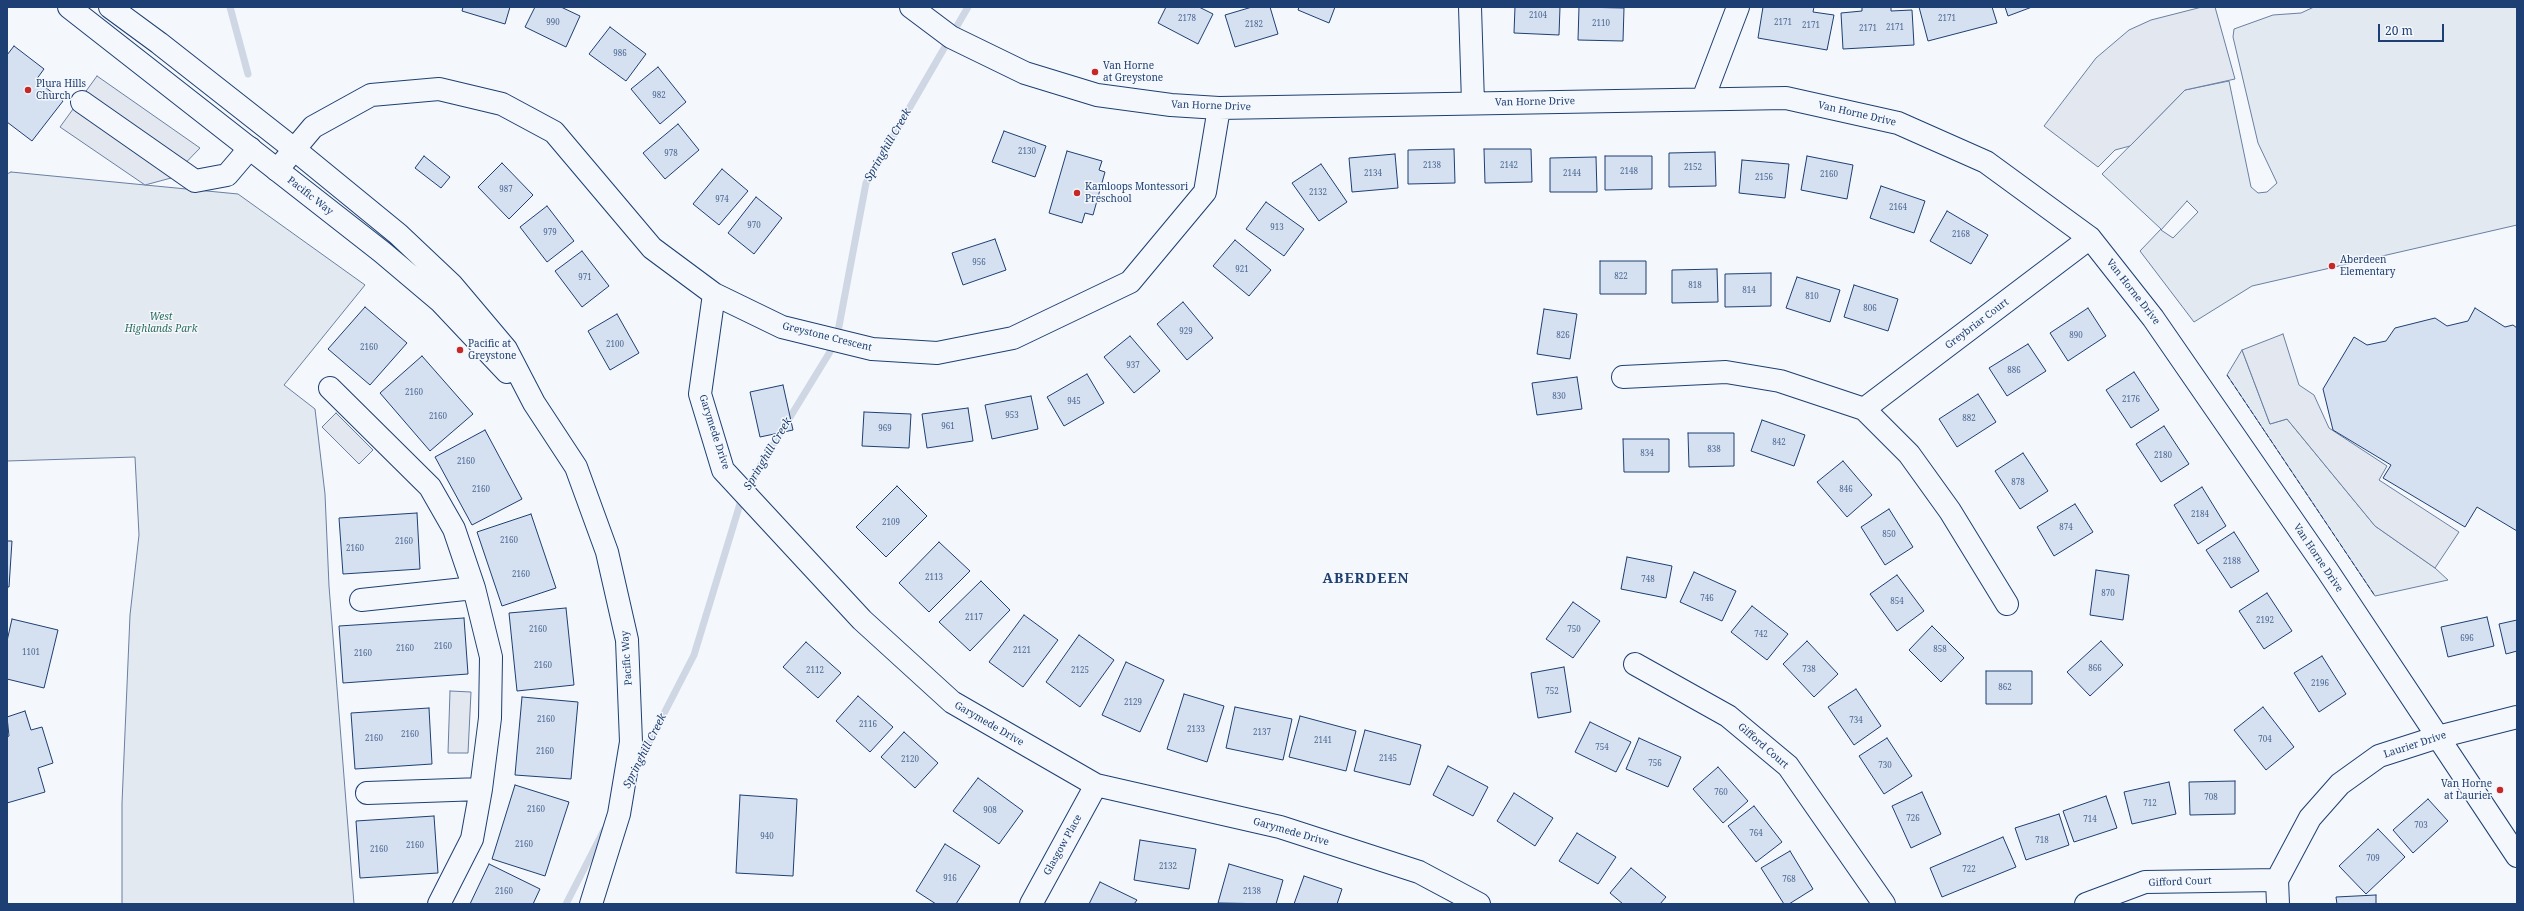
<!DOCTYPE html>
<html>
<head>
<meta charset="utf-8">
<style>
	body { margin:0 }
	#map { position:relative; width:2524px; height:911px; overflow:hidden; background:#f4f7fb; font-family:"Noto Serif",serif }
	canvas { display:block }
	.frame { position:absolute; inset:0; border:8px solid #1d3f73; pointer-events:none }
	.scale { position:absolute; left:2378px; top:24px; width:66px; height:18px; box-sizing:border-box; border:2px solid #1d3f73; border-top:0; padding-left:5px; font-size:12px; line-height:14px; white-space:nowrap; color:#1d3f73; -webkit-text-stroke:3px #f4f7fb; paint-order:stroke }
</style>
</head>
<body>
<div id="map">
<canvas width="2524" height="911"></canvas>
<div class="frame"></div>
<div class="scale">20 m</div>
</div>
<script>
const ctx = document.querySelector('canvas').getContext('2d');
ctx.lineJoin = 'round';
function fillPath(path, color) {
  ctx.fillStyle = color;
  ctx.fill(path, 'evenodd');
}
function shape(rows) {
  const path = new Path2D();
  for (const r of rows) {
    path.moveTo(r[0], r[1]);
    for (let i = 2; i < r.length; i += 2) path.lineTo(r[i], r[i + 1]);
  }
  return path;
}
function strokePath(path, color, width, dash) {
  ctx.strokeStyle = color;
  ctx.lineWidth = width;
  ctx.lineCap = dash ? 'butt' : 'round';
  ctx.setLineDash(dash || []);
  ctx.stroke(path);
}
function label(font, color, halo, rows, align = 'center') {
  ctx.font = font + ' "Noto Serif",serif';
  ctx.lineWidth = 3;
  ctx.setLineDash([]);
  ctx.textBaseline = 'middle';
  ctx.strokeStyle = halo;
  ctx.fillStyle = color;
  for (const [text, x, y, turn = 0] of rows) {
    ctx.save();
    ctx.translate(x, y);
    ctx.rotate((+turn || 0) * Math.PI / 180);
    ctx.textAlign = isNaN(turn) ? turn : align;
    if (halo) ctx.strokeText(text, 0, 0);
    ctx.fillText(text, 0, 0);
    ctx.restore();
  }
}
const green = shape([
	[2314,7,2517,7,2517,225,2252,286,2194,322,2140,251,2161,229,2102,174,2185,90,2229,81,2251,187,2258,193,2267,192,2277,183,2258,143,2233,37,2234,29,2273,15,2301,13,2314,7],
	[2187,201,2198,212,2173,238,2161,230,2187,201],
	[11,172,238,194,365,285,284,385,315,409,325,494,329,586,354,904,122,904,122,803,130,615,139,535,135,457,7,461,7,174,11,172],
	[2242,350,2270,424,2287,419,2375,526,2435,568,2448,580,2375,596,2227,375,2242,350]
]);
const parking = shape([
	[2202,7,2215,7,2235,79,2185,90,2130,146,2115,150,2098,167,2044,126,2096,58,2129,30,2151,20,2202,7],
	[97,76,200,148,171,178,145,185,60,127,97,76],
	[2283,334,2299,385,2314,395,2329,428,2387,466,2379,480,2459,532,2435,568,2375,526,2287,419,2270,424,2242,350,2283,334],
	[336,413,373,450,359,464,322,427,336,413],
	[450,691,471,692,468,753,448,753,450,691]
]);
const stream = shape([
	[230,7,248,74],
	[635,770,694,655,743,494,836,342,866,183,968,7],
	[566,904,604,830]
]);
const building = shape([
	[463,7,510,7,505,24,462,11,463,7],
	[535,7,561,7,580,16,566,47,525,27,535,7],
	[1166,7,1199,7,1213,14,1198,44,1158,23,1166,7],
	[1252,7,1270,7,1278,34,1235,47,1225,15,1252,7],
	[1299,7,1335,7,1329,23,1298,10,1299,7],
	[1515,7,1560,7,1559,35,1514,33,1515,7],
	[1579,7,1624,8,1623,41,1578,40,1579,7],
	[1763,7,1814,7,1813,12,1834,15,1827,50,1758,38,1763,7],
	[1862,7,1891,7,1891,11,1912,10,1914,45,1843,49,1841,13,1862,11,1862,7],
	[1919,7,1992,7,1997,23,1928,41,1919,7],
	[2005,7,2032,7,2008,16,2005,7],
	[610,27,646,54,626,81,589,54,610,27],
	[14,46,44,69,36,80,63,101,32,141,7,122,7,55,14,46],
	[658,67,686,102,660,124,631,89,658,67],
	[678,124,699,150,665,179,643,153,678,124],
	[1004,131,1046,146,1035,177,992,162,1004,131],
	[1454,149,1455,183,1408,184,1408,150,1454,149],
	[1484,149,1531,149,1532,182,1485,183,1484,149],
	[1067,151,1102,161,1099,170,1105,172,1093,215,1085,213,1082,223,1049,213,1067,151],
	[1715,152,1716,186,1669,187,1669,153,1715,152],
	[1395,154,1398,188,1352,192,1349,158,1395,154],
	[424,156,450,177,441,188,415,168,424,156],
	[1605,156,1652,156,1652,189,1605,190,1605,156],
	[1807,156,1853,165,1847,199,1801,190,1807,156],
	[1596,157,1597,192,1550,192,1550,158,1596,157],
	[1742,160,1789,164,1785,198,1739,193,1742,160],
	[502,163,533,195,509,219,478,187,502,163],
	[1321,164,1347,202,1319,221,1292,183,1321,164],
	[722,169,748,191,719,225,693,204,722,169],
	[1881,186,1925,201,1914,233,1870,218,1881,186],
	[756,197,782,218,754,254,728,233,756,197],
	[1266,202,1304,229,1284,256,1246,229,1266,202],
	[547,206,574,241,547,262,520,227,547,206],
	[1947,211,1988,235,1971,264,1930,241,1947,211],
	[995,239,1006,270,963,285,952,253,995,239],
	[1235,240,1271,270,1249,296,1213,266,1235,240],
	[582,251,609,286,582,307,555,271,582,251],
	[1600,261,1646,261,1646,294,1600,294,1600,261],
	[1717,269,1718,302,1672,303,1672,270,1717,269],
	[1771,273,1771,306,1725,307,1725,274,1771,273],
	[1797,277,1840,290,1830,322,1786,308,1797,277],
	[1854,285,1898,299,1888,331,1844,317,1854,285],
	[1183,302,1213,338,1187,360,1157,324,1183,302],
	[365,307,407,343,370,385,328,349,365,307],
	[2088,308,2106,336,2068,361,2050,333,2088,308],
	[2475,308,2505,327,2513,325,2517,328,2517,531,2477,507,2465,527,2383,478,2391,465,2333,430,2323,389,2354,337,2367,345,2386,341,2395,328,2435,318,2447,326,2468,321,2475,308],
	[1544,309,1577,314,1570,359,1537,354,1544,309],
	[617,314,639,353,610,370,588,331,617,314],
	[1130,336,1160,371,1134,393,1104,357,1130,336],
	[2028,344,2046,371,2007,396,1989,368,2028,344],
	[422,356,473,414,430,451,380,393,422,356],
	[2134,372,2159,410,2131,428,2106,390,2134,372],
	[1087,374,1104,403,1064,426,1047,397,1087,374],
	[1577,377,1582,409,1537,415,1532,383,1577,377],
	[783,385,793,430,760,437,750,392,783,385],
	[1978,394,1996,422,1957,447,1939,419,1978,394],
	[1031,396,1038,429,992,439,985,405,1031,396],
	[968,408,973,441,927,448,922,414,968,408],
	[864,412,911,414,909,448,862,446,864,412],
	[1762,420,1805,435,1794,466,1751,451,1762,420],
	[2164,426,2189,464,2161,482,2136,444,2164,426],
	[485,430,522,499,472,525,435,457,485,430],
	[1688,433,1734,433,1734,466,1689,467,1688,433],
	[1623,439,1669,439,1669,472,1624,472,1623,439],
	[2023,453,2048,491,2020,509,1995,471,2023,453],
	[1843,461,1872,495,1847,517,1817,482,1843,461],
	[897,486,927,516,886,557,856,527,897,486],
	[2202,487,2226,526,2198,544,2174,505,2202,487],
	[2075,504,2093,532,2054,556,2037,527,2075,504],
	[1889,509,1913,547,1885,565,1861,527,1889,509],
	[417,513,420,569,343,574,339,518,417,513],
	[531,514,556,588,502,606,477,532,531,514],
	[2234,532,2259,571,2231,588,2206,550,2234,532],
	[7,541,12,541,9,587,7,587,7,541],
	[939,542,970,571,929,612,899,583,939,542],
	[1627,557,1672,566,1666,598,1621,589,1627,557],
	[2096,570,2129,575,2123,620,2090,615,2096,570],
	[1694,572,1736,591,1722,621,1680,602,1694,572],
	[1897,575,1924,611,1897,631,1870,594,1897,575],
	[981,581,1010,610,970,651,939,622,981,581],
	[2267,593,2292,631,2264,649,2239,611,2267,593],
	[1573,602,1600,621,1573,658,1546,639,1573,602],
	[1752,606,1788,634,1767,660,1731,632,1752,606],
	[566,608,574,685,517,691,509,613,566,608],
	[1024,615,1058,640,1023,687,989,662,1024,615],
	[2487,617,2494,646,2448,657,2441,627,2487,617],
	[464,618,468,674,343,683,339,626,464,618],
	[12,619,58,630,44,688,7,679,7,641,12,619],
	[2517,620,2517,651,2506,654,2499,624,2517,620],
	[1932,626,1964,658,1941,682,1909,650,1932,626],
	[1079,635,1114,660,1080,707,1046,682,1079,635],
	[1807,641,1838,674,1814,697,1783,664,1807,641],
	[2101,641,2123,665,2090,696,2067,672,2101,641],
	[806,642,841,673,818,698,783,667,806,642],
	[2322,656,2346,694,2319,712,2294,673,2322,656],
	[1126,662,1164,680,1140,732,1102,715,1126,662],
	[1564,667,1571,712,1538,718,1531,673,1564,667],
	[1986,671,2032,671,2032,704,1986,704,1986,671],
	[1856,689,1881,726,1854,745,1828,707,1856,689],
	[1184,694,1224,706,1207,762,1167,749,1184,694],
	[858,696,893,727,870,752,836,721,858,696],
	[522,697,578,702,571,779,515,775,522,697],
	[1235,707,1292,719,1283,760,1226,748,1235,707],
	[2263,707,2294,747,2266,770,2234,730,2263,707],
	[429,708,432,764,355,769,351,713,429,708],
	[25,711,31,730,42,727,53,763,38,768,45,792,7,803,7,737,9,736,7,717,25,711],
	[1300,716,1356,731,1346,771,1289,757,1300,716],
	[1590,722,1631,742,1616,772,1575,752,1590,722],
	[1365,730,1421,745,1410,785,1354,771,1365,730],
	[904,732,938,763,915,788,881,757,904,732],
	[1639,738,1681,757,1668,787,1626,769,1639,738],
	[1887,738,1912,776,1884,794,1859,756,1887,738],
	[1448,766,1488,787,1473,816,1433,795,1448,766],
	[1718,767,1748,801,1723,823,1693,789,1718,767],
	[978,778,1023,811,999,844,953,811,978,778],
	[2235,781,2235,814,2190,815,2189,782,2235,781],
	[2169,782,2176,814,2132,824,2124,792,2169,782],
	[515,785,569,802,545,876,492,859,515,785],
	[1922,792,1941,834,1911,848,1892,806,1922,792],
	[1514,793,1553,818,1535,846,1497,821,1514,793],
	[740,795,797,799,793,876,736,873,740,795],
	[2106,796,2117,828,2074,842,2063,811,2106,796],
	[2428,799,2448,821,2413,853,2393,830,2428,799],
	[1754,806,1782,842,1756,862,1728,826,1754,806],
	[2059,814,2069,845,2026,860,2015,828,2059,814],
	[434,816,438,873,360,878,356,821,434,816],
	[2378,829,2405,857,2366,894,2339,866,2378,829],
	[1577,833,1616,857,1598,884,1559,861,1577,833],
	[2003,837,2016,867,1942,897,1930,868,2003,837],
	[1140,840,1196,849,1189,889,1134,880,1140,840],
	[945,844,980,866,956,904,936,904,916,891,945,844],
	[1790,851,1813,889,1789,904,1784,904,1761,868,1790,851],
	[489,864,540,889,533,904,470,904,489,864],
	[1229,864,1283,880,1276,904,1218,903,1229,864],
	[1631,868,1666,897,1660,904,1623,904,1610,893,1631,868],
	[1304,876,1342,889,1337,904,1294,904,1304,876],
	[1100,882,1137,900,1134,904,1089,904,1100,882],
	[2376,895,2376,904,2337,904,2336,897,2376,895]
]);
const minor = shape([
	[911,7,951,37,1025,73,1097,95,1171,105,1219,108,1786,98,1898,123,1986,162,2090,238,2153,318,2327,570,2517,856],
	[1470,7,1473,103],
	[1703,99,1738,7],
	[82,102,195,181,227,175,250,148],
	[277,170,313,127,371,95,439,89,502,104,554,132,652,248,714,294,782,327,872,349,937,353,1013,338,1130,282,1205,192,1219,108],
	[714,294,700,394,723,470,862,620,952,702,1096,785,1280,827,1419,872,1479,904],
	[1623,377,1726,372,1780,381,1864,409,1909,454,1950,511,2007,604],
	[330,388,430,487,454,529,474,588],
	[1864,409,2090,238],
	[361,600,474,588,491,657,490,718,481,789,472,839,439,904],
	[1635,664,1728,716,1788,766,1884,904],
	[367,793,481,789],
	[1031,904,1096,785],
	[2086,904,2145,882,2277,880],
	[2278,904,2277,880,2310,818,2340,784,2379,756,2438,737,2517,717]
]);
const major = shape([
	[69,7,382,252,440,301,507,372],
	[110,7,159,43,294,149,398,234,452,285,506,349,534,403,576,467,607,552,627,640,631,742,619,814,591,904]
]);
const fence = shape([
	[2227,375,2375,596]
]);
const markers = [
	[1095,72,4,"#c62828"],
	[28,90,4,"#c62828"],
	[1077,193,4,"#c62828"],
	[2332,266,4,"#c62828"],
	[460,350,4,"#c62828"],
	[2500,790,4,"#c62828"]
];
const numberNames = [
	["2104",1538,16],
	["2178",1187,19],
	["2171",1947,19],
	["990",553,23],
	["2171",1783,23],
	["2110",1601,24],
	["2182",1254,25],
	["2171",1811,26],
	["2171",1895,28],
	["2171",1868,29],
	["986",620,54],
	["982",659,96],
	["2130",1027,152],
	["978",671,154],
	["2138",1432,166],
	["2142",1509,166],
	["2152",1693,168],
	["2148",1629,172],
	["2134",1373,174],
	["2144",1572,174],
	["2160",1829,175],
	["2156",1764,178],
	["987",506,190],
	["2132",1318,193],
	["974",722,200],
	["2164",1898,208],
	["970",754,226],
	["913",1277,228],
	["979",550,233],
	["2168",1961,235],
	["956",979,263],
	["921",1242,270],
	["822",1621,277],
	["971",585,278],
	["818",1695,286],
	["814",1749,291],
	["810",1812,297],
	["806",1870,309],
	["929",1186,332],
	["826",1563,336],
	["890",2076,336],
	["2100",615,345],
	["2160",369,348],
	["937",1133,366],
	["886",2014,371],
	["2160",414,393],
	["830",1559,397],
	["2176",2131,400],
	["945",1074,402],
	["953",1012,416],
	["2160",438,417],
	["882",1969,419],
	["961",948,427],
	["969",885,429],
	["842",1779,443],
	["838",1714,450],
	["834",1647,454],
	["2180",2163,456],
	["2160",466,462],
	["878",2018,483],
	["2160",481,490],
	["846",1846,490],
	["2184",2200,515],
	["2109",891,523],
	["874",2066,528],
	["850",1889,535],
	["2160",509,541],
	["2160",404,542],
	["2160",355,549],
	["2188",2232,562],
	["2160",521,575],
	["2113",934,578],
	["748",1648,580],
	["870",2108,594],
	["746",1707,599],
	["854",1897,602],
	["2117",974,618],
	["2192",2265,621],
	["2160",538,630],
	["750",1574,630],
	["742",1761,635],
	["696",2467,639],
	["2160",443,647],
	["2160",405,649],
	["858",1940,650],
	["2121",1022,651],
	["1101",31,653],
	["2160",363,654],
	["2160",543,666],
	["866",2095,669],
	["738",1809,670],
	["2112",815,671],
	["2125",1080,671],
	["2196",2320,684],
	["862",2005,688],
	["752",1552,692],
	["2129",1133,703],
	["2160",546,720],
	["734",1856,721],
	["2116",868,725],
	["2133",1196,730],
	["2137",1262,733],
	["2160",410,735],
	["2160",374,739],
	["704",2265,740],
	["2141",1323,741],
	["754",1602,748],
	["2160",545,752],
	["2145",1388,759],
	["2120",910,760],
	["756",1655,764],
	["730",1885,766],
	["760",1721,793],
	["708",2211,798],
	["712",2150,804],
	["2160",536,810],
	["908",990,811],
	["726",1913,819],
	["714",2090,820],
	["703",2421,826],
	["764",1756,834],
	["940",767,837],
	["718",2042,841],
	["2160",524,845],
	["2160",415,846],
	["2160",379,850],
	["709",2373,859],
	["2132",1168,867],
	["722",1969,870],
	["916",950,879],
	["768",1789,880],
	["2160",504,892],
	["2138",1252,892]
];
const poiNames = [
	["Van Horne",1103,66],
	["at Greystone",1103,78],
	["Plura Hills",36,84],
	["Church",36,96],
	["Kamloops Montessori",1085,187],
	["Preschool",1085,199],
	["Aberdeen",2340,260],
	["Elementary",2340,272],
	["Pacific at",468,344],
	["Greystone",468,356],
	["Van Horne",2492,784,"right"],
	["at Laurier",2492,796,"right"]
];
const streetNames = [
	["Van Horne Drive",1535,102,-1],
	["Van Horne Drive",1211,106,2],
	["Van Horne Drive",1857,114,13],
	["Pacific Way",310,196,38],
	["Van Horne Drive",2133,292,52],
	["Greybriar Court",1977,324,-37],
	["Greystone Crescent",827,337,14],
	["Garymede Drive",714,432,72],
	["Van Horne Drive",2318,558,56],
	["Pacific Way",627,658,-94],
	["Garymede Drive",989,724,30],
	["Laurier Drive",2415,745,-18],
	["Gifford Court",1763,746,41],
	["Garymede Drive",1291,832,16],
	["Glasgow Place",1063,845,-61],
	["Gifford Court",2180,882,-2]
];
const parkNames = [
	["West",161,317],
	["Highlands Park",161,329]
];
const waterNames = [
	["Springhill Creek",888,145,-60],
	["Springhill Creek",768,454,-59],
	["Springhill Creek",645,751,-63]
];
const districtNames = [
	["ABERDEEN",1366,579]
];
fillPath(green, '#e3e9f0');
strokePath(green, '#687fa3', 1);
fillPath(parking, '#e3e8f0');
strokePath(parking, '#687fa3', 1);
strokePath(stream, '#cfd7e4', 7);
fillPath(building, '#d5e0f0');
strokePath(building, '#1d3f73', 1);
strokePath(minor, '#1d3f73', 24);
strokePath(major, '#1d3f73', 24);
strokePath(minor, '#f4f7fb', 22);
strokePath(major, '#f4f7fb', 22);
strokePath(fence, '#1d3f73', 1, [5, 2]);
for (const [x, y, r, color] of markers) {
  const dot = new Path2D();
  dot.arc(x, y, r, 0, 2 * Math.PI);
  ctx.fillStyle = color;
  ctx.fill(dot);
  strokePath(dot, '#f4f7fb', 1.5);
}
label('8px', '#4b6792', null, numberNames);
label('10px', '#1d3f73', '#f4f7fb', poiNames, 'left');
label('10px', '#1d3f73', '#f4f7fb', streetNames);
label('italic 10px', '#2c6c60', '#f4f7fb', parkNames);
label('italic 11px', '#1d3f73', '#f4f7fb', waterNames);
ctx.letterSpacing = '1px';
label('bold 14px', '#1d3f73', '#f4f7fb', districtNames);
ctx.letterSpacing = '0px';
</script>
</body>
</html>
